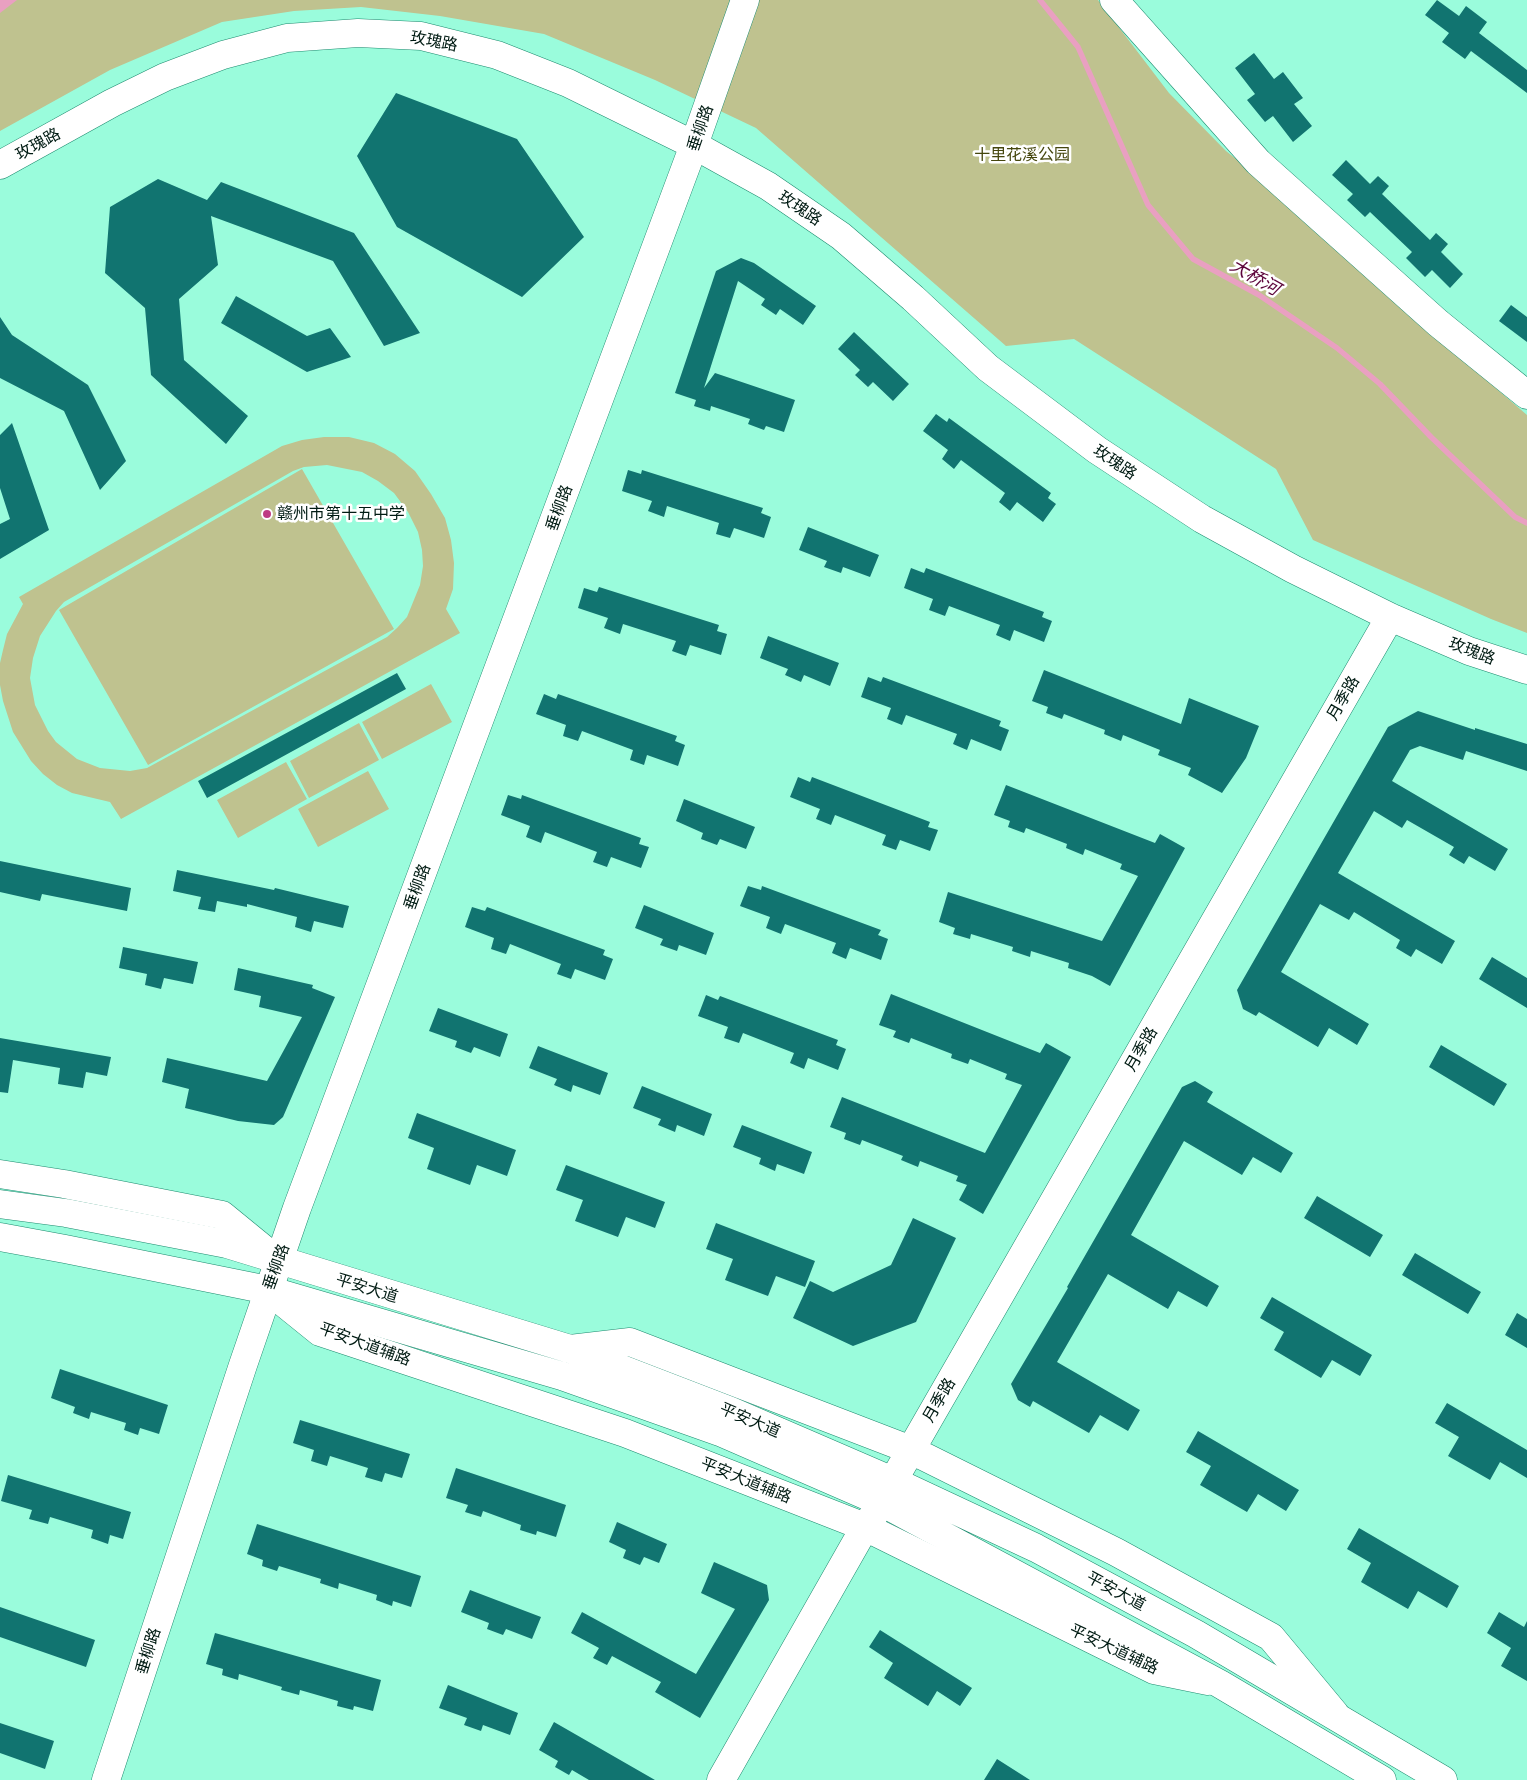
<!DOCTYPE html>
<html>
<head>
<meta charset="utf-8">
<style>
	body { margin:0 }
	canvas { display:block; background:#9afcdc }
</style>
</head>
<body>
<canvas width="1527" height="1780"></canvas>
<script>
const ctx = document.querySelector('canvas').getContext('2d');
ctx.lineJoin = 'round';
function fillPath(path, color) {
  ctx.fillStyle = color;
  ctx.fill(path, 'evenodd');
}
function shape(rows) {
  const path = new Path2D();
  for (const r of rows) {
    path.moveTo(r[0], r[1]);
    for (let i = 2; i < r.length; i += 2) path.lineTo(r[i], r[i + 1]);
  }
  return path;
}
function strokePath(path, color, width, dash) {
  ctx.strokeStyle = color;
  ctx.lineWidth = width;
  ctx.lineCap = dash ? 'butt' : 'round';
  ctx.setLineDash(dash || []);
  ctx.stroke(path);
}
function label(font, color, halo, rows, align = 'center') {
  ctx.font = font + ' "Exo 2","Noto Sans SC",sans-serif';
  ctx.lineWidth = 5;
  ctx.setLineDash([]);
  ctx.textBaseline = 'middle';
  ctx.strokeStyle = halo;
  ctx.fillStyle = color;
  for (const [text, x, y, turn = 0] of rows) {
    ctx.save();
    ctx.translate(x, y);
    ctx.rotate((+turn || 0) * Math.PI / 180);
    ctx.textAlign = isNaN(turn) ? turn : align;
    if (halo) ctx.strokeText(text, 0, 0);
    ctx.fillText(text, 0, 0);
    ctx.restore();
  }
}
const green = shape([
	[0,0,1098,0,1169,93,1226,151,1305,214,1476,371,1527,415,1527,633,1491,619,1313,540,1276,469,1074,339,1006,346,756,128,655,80,544,34,440,16,361,7,294,11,222,22,110,70,0,131],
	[324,437,349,437,374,443,395,454,415,471,431,494,445,518,451,540,454,563,453,589,446,609,460,633,121,819,110,802,72,793,57,785,43,774,31,761,13,732,3,701,0,685,0,663,3,650,7,634,23,604,19,597,282,446,302,440],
	[327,465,362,472,378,481,394,493,408,512,418,532,422,550,423,566,420,585,407,617,397,628,387,637,147,768,130,771,100,768,77,759,56,742,48,731,35,705,30,678,33,658,40,636,56,611,64,602,293,471,304,467],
	[302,469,394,629,148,765,59,610],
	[431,684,452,722,382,759,362,722],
	[359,723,379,760,309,798,290,761],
	[286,762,307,799,238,838,217,800],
	[368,771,389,809,318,847,298,809]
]);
const water = shape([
	[0,0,17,0,0,13]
]);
const stream = shape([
	[1040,0,1078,47,1148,205,1193,259,1259,295,1337,348,1380,384,1431,437,1515,517,1527,523]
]);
const building = shape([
	[1437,0,1459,16,1466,6,1487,22,1479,33,1527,70,1527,93,1471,51,1465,59,1442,42,1449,33,1425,15],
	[1254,53,1274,79,1283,72,1303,98,1294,104,1312,126,1293,142,1273,116,1265,122,1247,100,1255,94,1235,68],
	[396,93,517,139,584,237,522,297,397,227,357,156],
	[1346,160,1370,184,1378,176,1389,186,1382,194,1430,240,1436,233,1448,244,1441,252,1463,274,1450,288,1432,270,1425,277,1406,258,1412,252,1370,212,1365,217,1347,200,1353,194,1332,175],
	[158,179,207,200,221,182,354,233,420,333,384,346,333,261,211,216,218,265,179,299,184,360,248,416,226,444,151,375,145,308,105,273,110,207],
	[741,258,754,263,816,306,803,325,780,309,776,315,761,305,765,299,738,281,704,388,715,373,795,400,784,432,766,426,764,430,748,424,750,419,711,406,710,411,694,406,696,400,675,393,716,271],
	[236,296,307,336,330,328,351,357,307,372,221,323],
	[1511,305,1527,317,1527,342,1499,321],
	[0,317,12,335,88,385,126,461,100,490,64,411,0,378],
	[854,332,909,384,893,401,873,382,868,387,855,375,860,370,838,349],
	[936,414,947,422,949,418,1051,493,1048,498,1056,504,1043,522,1017,502,1010,511,999,502,1005,493,961,460,954,469,942,459,948,450,923,431],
	[12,423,49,530,0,559,0,524,10,519,0,488,0,435],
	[628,470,641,474,642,470,763,508,761,513,771,517,764,538,734,528,730,538,716,534,719,523,667,506,664,517,648,511,652,501,622,491],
	[808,527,879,555,870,577,843,567,841,573,824,567,827,561,799,550],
	[911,568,924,573,926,568,1044,612,1042,617,1052,621,1044,642,1014,630,1010,641,996,635,1000,625,949,606,945,616,929,610,933,599,904,588],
	[599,587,719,625,717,631,727,634,721,655,690,645,686,656,672,651,676,641,623,624,620,634,604,628,608,618,578,608,584,588,597,592],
	[768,636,839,663,830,686,804,675,801,682,785,675,788,669,760,658],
	[1044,670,1181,724,1189,698,1259,726,1246,758,1222,793,1188,775,1191,768,1158,755,1160,750,1123,735,1121,741,1104,734,1105,730,1064,714,1062,719,1046,713,1048,707,1032,701],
	[397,673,406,689,207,798,198,781],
	[868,677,881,682,883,677,1001,721,999,726,1009,730,1001,751,971,739,967,750,953,744,957,734,906,715,902,725,887,719,891,708,861,697],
	[544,694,556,699,558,694,677,736,675,741,685,745,678,766,647,755,644,765,630,760,633,750,582,731,578,741,563,736,566,725,536,714],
	[1418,711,1475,730,1475,728,1527,744,1527,771,1466,751,1463,760,1420,746,1410,750,1392,781,1508,849,1495,871,1469,856,1464,864,1449,855,1454,847,1407,820,1402,828,1374,811,1338,873,1455,941,1442,964,1416,949,1411,957,1396,948,1400,940,1354,912,1349,920,1320,904,1281,972,1369,1024,1357,1045,1329,1028,1318,1047,1259,1012,1256,1016,1243,1009,1237,990,1388,727],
	[798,777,810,782,812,777,930,822,928,827,938,830,930,851,900,840,896,850,882,845,886,835,835,815,831,825,816,819,820,809,790,797],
	[1006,785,1155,843,1160,834,1185,848,1110,986,1092,976,1068,968,1069,963,1031,951,1030,957,1012,951,1013,947,971,934,970,939,953,934,955,928,939,922,948,892,1102,941,1138,876,1120,869,1122,864,1085,849,1083,855,1066,848,1067,844,1026,828,1024,833,1008,827,1010,821,994,815],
	[508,795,521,799,522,795,641,838,639,844,649,847,641,868,611,857,607,867,593,862,597,852,545,832,541,843,526,837,530,826,501,815],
	[684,799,755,827,746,849,720,839,717,845,701,839,703,833,676,821],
	[0,861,131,888,127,911,42,894,40,901,0,892],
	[177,870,274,890,275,888,349,906,343,928,314,921,311,932,295,927,297,917,247,904,247,907,217,901,215,912,198,909,201,897,173,891],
	[748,886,761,890,762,886,881,930,878,935,888,939,881,960,850,948,846,959,832,953,836,943,785,924,781,934,766,928,770,917,740,906],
	[644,905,714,933,706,955,679,945,677,951,660,945,663,939,635,928],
	[472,907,485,911,487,907,605,950,603,955,613,959,605,980,575,969,571,979,557,974,561,964,510,944,506,954,491,949,494,938,465,927],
	[123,947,198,962,193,984,164,978,161,989,145,985,147,974,119,968],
	[1492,957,1527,978,1527,1008,1479,979],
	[238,968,313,985,312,988,335,997,283,1117,274,1125,238,1121,185,1108,189,1089,162,1082,167,1058,267,1081,302,1017,259,1007,261,996,234,990],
	[891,994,1040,1053,1046,1043,1071,1057,983,1214,959,1200,967,1185,956,1181,958,1176,920,1161,918,1167,901,1160,903,1156,862,1140,860,1145,844,1139,846,1133,830,1127,842,1097,985,1153,1022,1085,1005,1079,1007,1074,970,1059,968,1064,951,1058,952,1054,911,1038,909,1043,893,1037,896,1031,879,1025],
	[706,995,718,1000,720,996,838,1040,836,1045,846,1049,838,1070,808,1058,804,1069,790,1063,794,1053,743,1033,739,1043,724,1038,728,1027,698,1016],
	[438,1008,508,1034,500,1057,474,1047,471,1053,455,1047,457,1041,429,1031],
	[0,1038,111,1057,107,1076,86,1072,83,1088,58,1084,60,1068,13,1060,8,1093,0,1092],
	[1441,1045,1507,1084,1494,1106,1429,1067],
	[538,1046,608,1073,600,1095,573,1085,571,1092,554,1085,557,1079,529,1068],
	[1195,1081,1213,1092,1207,1102,1293,1153,1281,1173,1253,1157,1242,1175,1184,1141,1131,1235,1219,1286,1207,1307,1178,1291,1168,1309,1108,1274,1057,1362,1140,1410,1128,1431,1100,1415,1089,1433,1033,1401,1030,1407,1018,1400,1011,1384,1068,1288,1067,1287,1182,1087],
	[642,1086,712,1114,704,1136,677,1125,675,1132,658,1125,661,1119,633,1108],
	[417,1113,516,1150,507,1176,477,1165,470,1185,427,1169,434,1148,408,1138],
	[742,1125,812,1152,804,1174,777,1164,775,1171,759,1164,761,1158,733,1147],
	[566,1165,665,1202,655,1228,626,1217,618,1237,575,1221,583,1200,556,1190],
	[1317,1196,1383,1235,1370,1257,1304,1218],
	[913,1218,956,1238,916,1322,853,1346,793,1318,810,1281,833,1292,891,1265],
	[716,1223,815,1261,805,1287,776,1276,768,1296,725,1280,733,1259,706,1249],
	[1415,1253,1481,1292,1468,1314,1402,1275],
	[1272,1297,1372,1355,1360,1376,1332,1360,1321,1378,1274,1350,1284,1332,1260,1318],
	[1517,1313,1527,1319,1527,1348,1505,1335],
	[60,1369,168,1405,159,1434,140,1428,138,1435,124,1430,126,1423,91,1412,89,1419,73,1413,75,1407,51,1398],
	[1447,1403,1527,1450,1527,1478,1500,1462,1490,1480,1448,1456,1459,1437,1435,1423],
	[300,1420,410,1454,402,1478,385,1473,382,1482,365,1477,368,1468,330,1456,327,1466,311,1461,314,1450,293,1443],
	[1198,1431,1299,1490,1286,1511,1258,1494,1247,1512,1200,1485,1211,1466,1186,1452],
	[456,1468,566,1505,556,1537,537,1531,536,1535,520,1530,521,1525,483,1511,481,1517,465,1512,468,1505,446,1498],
	[8,1475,131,1512,123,1539,110,1535,108,1544,91,1538,93,1530,50,1517,48,1524,29,1519,32,1510,1,1501],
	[617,1522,667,1544,659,1563,644,1557,640,1565,623,1558,626,1550,609,1542],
	[257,1524,421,1576,411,1607,393,1601,392,1606,376,1600,377,1595,339,1583,338,1589,320,1583,321,1579,279,1566,277,1571,262,1566,263,1560,247,1554],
	[1359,1528,1459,1586,1447,1608,1418,1591,1408,1609,1361,1582,1371,1563,1347,1549],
	[714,1562,767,1585,769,1600,700,1718,655,1692,661,1682,612,1656,607,1665,593,1658,599,1648,571,1633,582,1612,696,1674,735,1609,701,1593],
	[470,1590,541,1617,532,1639,506,1629,503,1635,487,1629,489,1623,461,1612],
	[0,1607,95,1640,86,1667,0,1637],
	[1499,1612,1524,1627,1527,1621,1527,1681,1501,1666,1511,1648,1487,1633],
	[880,1630,972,1688,960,1706,937,1691,928,1706,884,1678,893,1663,869,1647],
	[215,1633,381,1680,373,1711,354,1706,353,1710,337,1706,338,1701,300,1690,299,1695,281,1690,282,1687,239,1674,238,1680,222,1675,223,1669,206,1664],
	[448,1685,518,1713,510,1735,483,1725,481,1731,464,1725,467,1718,439,1708],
	[554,1722,655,1780,589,1780,572,1770,569,1775,555,1767,558,1761,539,1750],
	[0,1723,54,1741,45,1769,0,1753],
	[997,1759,1030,1780,984,1780]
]);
const secondary = shape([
	[1114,0,1258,162,1438,323,1527,395],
	[0,165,112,103,165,77,223,55,287,38,358,33,421,36,497,55,568,83,694,145,768,186,841,236,913,298,988,368,1097,450,1202,519,1293,569,1390,617,1469,651,1527,670],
	[0,1174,64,1184,222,1215,277,1260],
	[268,1290,320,1332,625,1433,865,1527,1154,1670,1208,1681],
	[570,1349,630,1342,911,1450,1116,1552,1271,1637,1335,1714],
	[893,1481,1390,617],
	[106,1780,243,1365,297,1208,694,145,745,0],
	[721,1780,865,1527,875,1513]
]);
const primary = shape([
	[0,1204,66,1213,227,1244,570,1349,731,1411,893,1481,1036,1548,1196,1634,1443,1780],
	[0,1237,65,1249,268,1290,562,1376,720,1432,881,1502,1220,1684,1382,1780]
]);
const markers = [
	[267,514,5,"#be3b83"]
];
const streetNames = [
	["玫瑰路",434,41,11],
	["垂柳路",700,128,-71],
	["玫瑰路",38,144,-29],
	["玫瑰路",800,208,34],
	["玫瑰路",1115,462,34],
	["垂柳路",559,508,-70],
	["玫瑰路",1472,651,21],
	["月季路",1343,698,-60],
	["垂柳路",417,887,-70],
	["月季路",1141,1049,-60],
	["垂柳路",276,1267,-70],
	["平安大道",367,1288,17],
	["平安大道辅路",365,1344,20],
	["月季路",939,1400,-60],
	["平安大道",750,1420,23],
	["平安大道辅路",746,1480,22],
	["平安大道",1116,1591,28],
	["平安大道辅路",1114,1649,25],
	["垂柳路",148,1651,-72]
];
const parkNames = [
	["十里花溪公园",1022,155]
];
const poiNames = [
	["赣州市第十五中学",277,514]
];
const waterNames = [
	["大桥河",1255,277,30]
];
fillPath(green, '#bfc28f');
fillPath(water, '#e9a0c1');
strokePath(stream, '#e9a0c1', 5.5);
fillPath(building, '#117470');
strokePath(secondary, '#1d8b6f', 29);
strokePath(primary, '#1d8b6f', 29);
strokePath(secondary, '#fff', 28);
strokePath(primary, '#fff', 28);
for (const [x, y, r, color] of markers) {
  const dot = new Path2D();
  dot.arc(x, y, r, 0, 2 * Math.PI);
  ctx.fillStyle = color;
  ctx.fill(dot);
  strokePath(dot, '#fff', 2);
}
label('16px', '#001b13', '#fff', streetNames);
label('16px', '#45460d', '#fff', parkNames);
label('16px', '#001b13', '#fff', poiNames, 'left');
label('italic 18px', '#5c043a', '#fff', waterNames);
</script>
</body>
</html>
